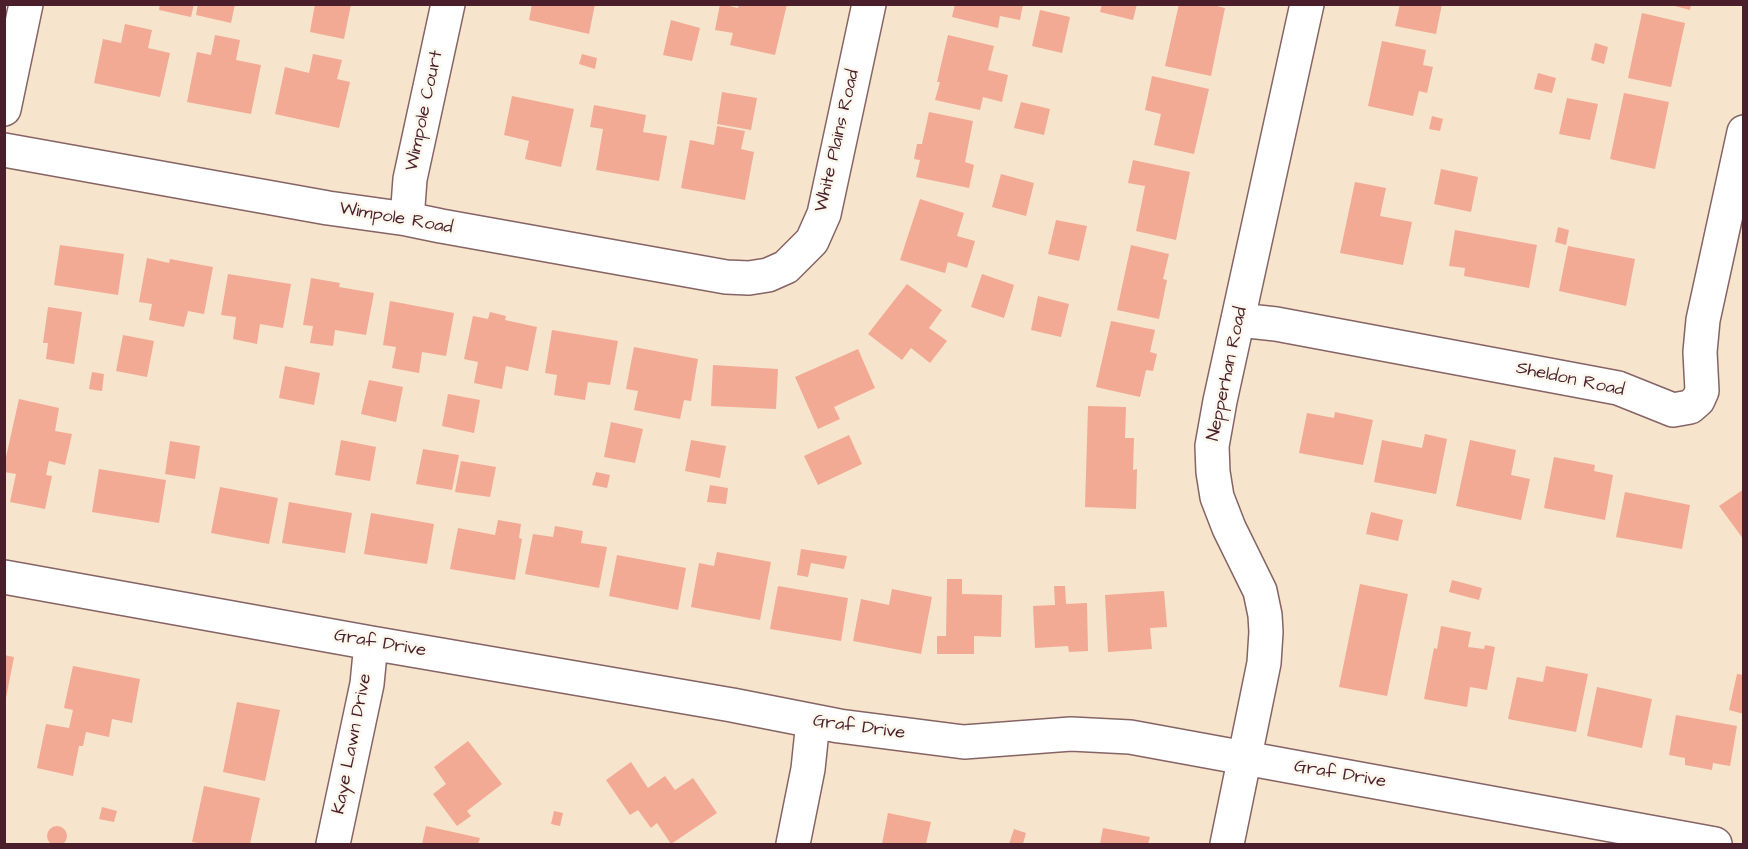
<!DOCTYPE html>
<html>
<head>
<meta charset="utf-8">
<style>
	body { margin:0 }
	#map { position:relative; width:1748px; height:849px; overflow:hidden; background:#f6e4cd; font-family:"Architects Daughter",sans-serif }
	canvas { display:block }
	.frame { position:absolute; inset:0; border:6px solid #4a1f2b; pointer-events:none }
</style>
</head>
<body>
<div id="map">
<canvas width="1748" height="849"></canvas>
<div class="frame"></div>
</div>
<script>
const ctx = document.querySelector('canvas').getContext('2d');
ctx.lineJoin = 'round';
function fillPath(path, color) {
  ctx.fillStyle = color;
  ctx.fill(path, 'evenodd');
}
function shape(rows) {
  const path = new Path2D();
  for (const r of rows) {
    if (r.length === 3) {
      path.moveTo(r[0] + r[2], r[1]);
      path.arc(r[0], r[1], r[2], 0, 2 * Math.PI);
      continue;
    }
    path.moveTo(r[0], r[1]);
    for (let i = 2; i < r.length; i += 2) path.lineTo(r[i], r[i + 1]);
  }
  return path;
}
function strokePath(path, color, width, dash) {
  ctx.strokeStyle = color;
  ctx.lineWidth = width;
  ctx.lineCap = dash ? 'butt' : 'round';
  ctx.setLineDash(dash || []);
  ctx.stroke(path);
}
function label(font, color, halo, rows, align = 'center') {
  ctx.font = font + ' "Architects Daughter",sans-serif';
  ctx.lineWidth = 5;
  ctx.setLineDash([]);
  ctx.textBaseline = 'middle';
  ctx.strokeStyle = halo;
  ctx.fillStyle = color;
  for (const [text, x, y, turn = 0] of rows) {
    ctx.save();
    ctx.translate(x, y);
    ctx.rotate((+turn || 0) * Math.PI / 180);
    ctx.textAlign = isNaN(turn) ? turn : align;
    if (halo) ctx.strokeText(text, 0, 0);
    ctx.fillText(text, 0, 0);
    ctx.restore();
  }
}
const building = shape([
	[160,4,194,4,191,17,159,10],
	[198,4,235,4,231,23,196,15],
	[315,4,351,4,344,39,310,32],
	[532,4,595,4,589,34,529,20],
	[720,4,738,8,739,4,787,4,775,55,730,45,733,33,715,30],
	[955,4,1023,4,1020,20,1000,16,998,28,952,17],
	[1102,4,1137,4,1133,20,1100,12],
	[1179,4,1208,4,1225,8,1211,76,1165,66],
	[1400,4,1442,4,1436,34,1395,26],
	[1667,4,1691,4,1690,10],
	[1040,10,1070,17,1062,53,1032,46],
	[1642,13,1685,23,1671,87,1628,78],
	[671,20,700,28,692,61,663,55],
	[125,24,152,30,148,48,170,53,160,97,94,83,103,39,121,43],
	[215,35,240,40,236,60,261,65,251,114,187,102,197,52,211,55],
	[948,35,994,46,988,70,1008,75,1002,102,983,97,980,110,935,100,940,82,937,82],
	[1382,41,1426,50,1423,65,1433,67,1427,93,1419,91,1413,116,1368,106],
	[1595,43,1608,47,1604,64,1591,60],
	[313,54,342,60,337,79,350,82,339,128,275,114,285,67,309,73],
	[582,54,597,58,595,69,579,64],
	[1538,73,1556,78,1552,93,1534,89],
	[1152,76,1209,89,1194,154,1154,145,1161,114,1145,110],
	[722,92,757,98,751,130,717,124],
	[1624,93,1669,102,1655,169,1610,159],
	[512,96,574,109,561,167,525,159,529,141,504,135],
	[1567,98,1598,104,1590,140,1559,134],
	[1021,102,1050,109,1044,135,1014,128],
	[594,105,646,115,643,132,667,136,659,181,596,170,603,129,590,127],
	[929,112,973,121,965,162,974,165,969,188,916,177,920,160,914,159,917,144,922,144],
	[1432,116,1443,119,1440,131,1429,129],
	[717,126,745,131,741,149,754,152,745,200,681,188,690,140,714,145],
	[1133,160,1190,172,1176,240,1136,231,1145,186,1128,183],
	[1441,169,1478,177,1471,212,1434,204],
	[1001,174,1034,183,1026,216,992,207],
	[1355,182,1386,188,1380,216,1412,222,1403,265,1340,253],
	[920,199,964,213,957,236,975,241,967,268,948,262,945,273,900,260],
	[1056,220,1087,226,1079,261,1048,254],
	[1558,227,1569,230,1566,245,1555,242],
	[1455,230,1537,245,1529,288,1464,276,1465,268,1449,266],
	[60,245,124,254,118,295,54,285],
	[1131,245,1169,254,1163,279,1167,280,1159,319,1117,310],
	[1568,246,1635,259,1626,306,1559,291],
	[147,258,169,263,170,259,213,267,204,314,188,311,184,327,149,320,152,304,139,302],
	[228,274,291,284,283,328,260,324,257,344,233,339,236,317,221,315],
	[982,274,1014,285,1004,318,971,307],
	[311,278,340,283,339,287,374,293,366,335,335,330,333,346,310,343,313,326,303,325],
	[907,284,942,310,929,328,947,341,930,363,911,348,902,360,868,334],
	[1038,296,1069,304,1061,337,1031,330],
	[390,301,454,313,446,356,422,352,419,373,392,368,396,347,383,345],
	[48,307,82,312,74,364,46,359,48,343,43,343],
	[490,312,506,316,505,320,537,327,528,371,506,366,502,389,474,383,478,362,464,359,473,316,488,319],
	[1111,321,1155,330,1150,352,1157,354,1153,371,1146,370,1140,397,1096,387],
	[552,330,618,341,610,385,588,382,585,400,554,395,557,375,545,373],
	[123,335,154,341,147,377,116,371],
	[634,347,698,359,691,401,684,400,680,419,634,410,638,391,626,389],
	[858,349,875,388,834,407,840,419,818,429,795,377],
	[713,365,778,369,776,409,711,406],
	[285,366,320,373,314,405,279,398],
	[92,372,104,374,102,391,89,389],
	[369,380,403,387,396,422,361,414],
	[448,394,480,400,474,433,442,426],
	[19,399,59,408,55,431,72,434,65,465,49,461,46,475,52,476,45,509,10,502,16,474,4,472,4,466],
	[1088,406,1126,407,1125,438,1134,438,1133,470,1137,469,1136,509,1085,507],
	[1335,412,1373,420,1363,465,1299,453,1307,413,1334,418],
	[611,422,643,429,635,463,604,457],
	[1425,434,1447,439,1436,494,1374,482,1382,440,1422,448],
	[849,435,862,464,818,485,804,456],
	[341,440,376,447,370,481,335,475],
	[691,440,726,446,720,478,685,471],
	[1470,440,1516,450,1511,475,1530,479,1521,520,1456,506],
	[170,441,200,446,195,479,165,474],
	[423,449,459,455,452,490,416,484],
	[1554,457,1595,465,1594,471,1613,475,1605,520,1544,508],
	[461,461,496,467,490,497,455,492],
	[99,469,166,480,159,523,92,512],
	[596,472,610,475,607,488,592,485],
	[710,485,728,488,726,504,707,502],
	[220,487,278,498,269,544,211,533],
	[1744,489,1744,540,1719,506],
	[1625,492,1690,505,1682,549,1616,537],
	[289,502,352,513,345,553,282,543],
	[1371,512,1403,520,1398,541,1366,534],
	[371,513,434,524,427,564,364,554],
	[498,520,521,524,519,538,522,539,515,580,450,569,458,528,495,535],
	[555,526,583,531,581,543,607,547,599,588,525,574,533,534,553,537],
	[801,549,847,556,844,569,811,563,808,577,797,575],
	[717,552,771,562,760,620,691,607,699,563,714,566],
	[617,555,686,568,678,610,609,596],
	[947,579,962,579,962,594,1002,595,1001,637,974,636,974,654,937,654,937,636,946,636],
	[1452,580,1482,588,1479,600,1449,592],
	[1360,584,1408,594,1387,696,1339,687],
	[778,586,848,598,841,641,770,629],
	[1054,586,1065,586,1066,604,1087,603,1088,651,1069,652,1068,646,1035,648,1033,606,1055,605],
	[892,589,932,597,921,654,853,641,861,599,889,605],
	[1164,591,1167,627,1150,628,1152,649,1108,652,1105,595],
	[1441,626,1471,632,1468,647,1484,649,1485,645,1495,647,1487,690,1470,687,1467,707,1424,699,1434,648,1437,649],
	[4,655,14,657,6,698,4,698],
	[73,666,140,679,132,723,112,719,109,737,86,732,83,746,79,746,73,776,37,768,46,724,69,728,73,710,64,708],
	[1546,666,1588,674,1576,732,1508,719,1517,677,1543,682],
	[1737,674,1744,675,1744,714,1729,710],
	[1597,687,1652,699,1642,748,1587,736],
	[237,702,280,710,265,781,223,772],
	[1676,715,1737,726,1730,766,1713,763,1712,770,1685,765,1685,758,1669,755],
	[468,741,502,784,467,811,471,816,457,826,433,794,446,784,434,767],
	[631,762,648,788,665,776,675,790,693,778,717,813,671,844,657,823,651,828,638,810,630,815,606,780],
	[204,786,260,798,250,844,204,844,192,842],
	[102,807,117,811,114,822,99,819],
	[554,811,563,813,560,826,551,824],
	[888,813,931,822,926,844,882,844],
	[57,836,10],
	[426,826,480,838,478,844,422,844],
	[1103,828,1150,837,1148,844,1100,844],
	[1014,829,1026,833,1023,844,1009,844]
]);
const street = shape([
	[4,109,26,4],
	[4,150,328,208,407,219,441,226,726,277,749,278,768,275,786,267,812,241,824,214,869,4],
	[407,219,410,179,448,4],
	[1239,320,1276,324,1618,388,1673,410,1690,407,1698,400,1702,391,1700,352,1703,320,1744,132],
	[4,577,371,643,732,705,839,726,964,742,1071,734,1130,737,1715,844],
	[333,844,367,684,371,643],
	[793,844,808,769,813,721],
	[1227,844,1264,663,1266,632,1265,615,1260,591,1229,528,1217,497,1213,472,1212,446,1220,401,1307,4]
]);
const streetNames = [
	["Wimpole Court",425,111,-78],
	["White Plains Road",838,141,-77],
	["Wimpole Road",396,219,10],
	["Nepperhan Road",1228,374,-78],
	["Sheldon Road",1570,380,12],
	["Graf Drive",380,644,10],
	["Graf Drive",859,728,8],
	["Kaye Lawn Drive",353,744,-79],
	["Graf Drive",1340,775,10]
];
fillPath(building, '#f2aa94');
strokePath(street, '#866464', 36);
strokePath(street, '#fff', 33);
label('18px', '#4a1f2b', '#fbf7ec', streetNames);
</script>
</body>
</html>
